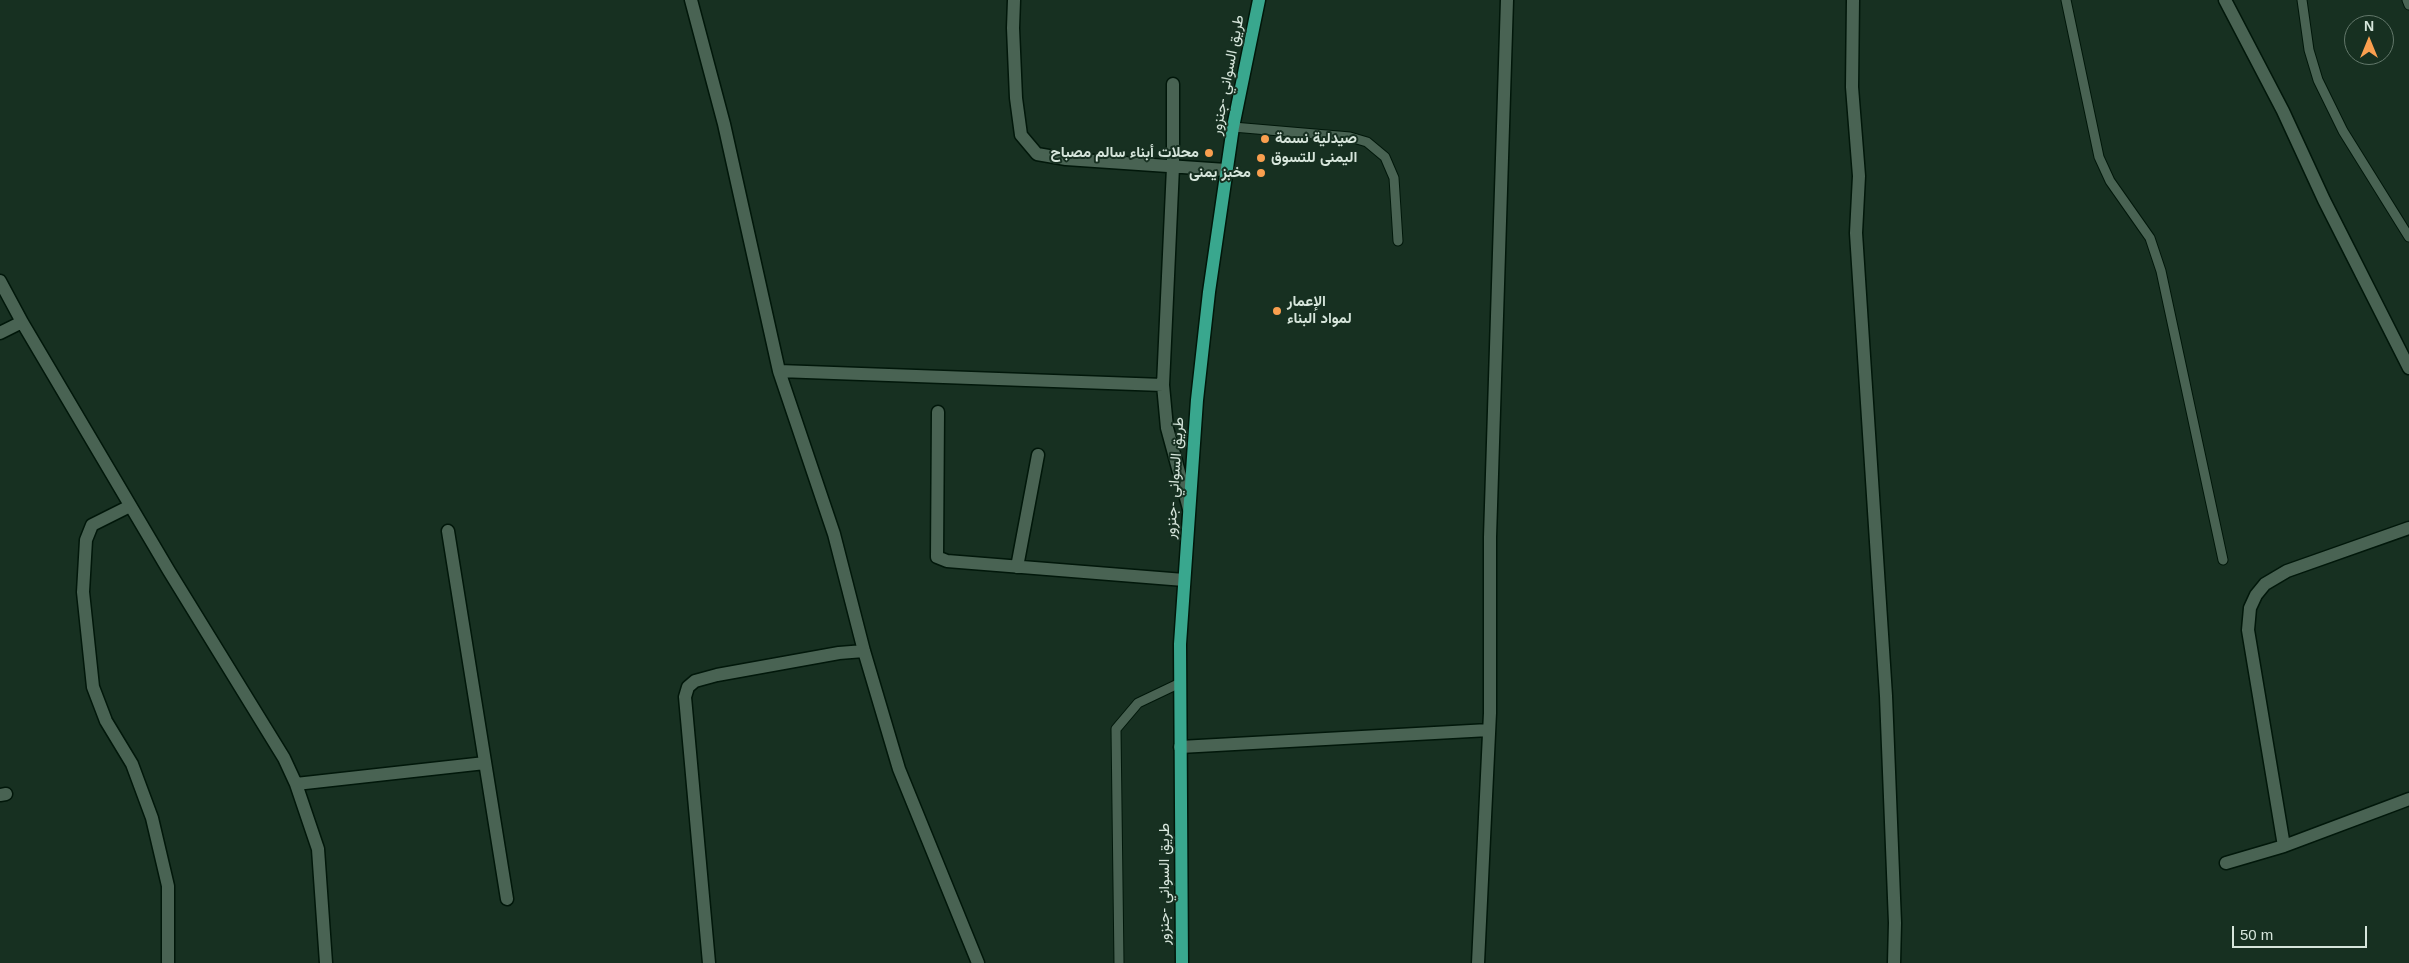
<!DOCTYPE html>
<html>
<head>
<meta charset="utf-8">
<style>
	body { margin:0 }
	#map { position:relative; width:2409px; height:963px; overflow:hidden; background:#173021; font-family:Arial,sans-serif }
	canvas { display:block }
	.north { position:absolute; left:2344px; top:15px; width:50px; height:50px; box-sizing:border-box; background:#173021; border:1px solid #63786b; border-radius:50%; rotate:0deg; font-size:14px; font-weight:700; line-height:20px; text-align:center; color:#d6e5db }
	.north::after { content:''; display:block; margin:auto; width:18px; height:22px; background:#fa9f4f; clip-path:polygon(50% 0,100% 100%,50% 72%,0 100%) }
	.scale { position:absolute; left:2232px; top:926px; width:135px; height:22px; box-sizing:border-box; border:2px solid #d6e5db; border-top:0; padding-left:6px; font-size:15px; line-height:18px; white-space:nowrap; color:#d6e5db; -webkit-text-stroke:4px #173021; paint-order:stroke }
</style>
</head>
<body>
<div id="map">
<canvas width="2409" height="963"></canvas>
<div class="north">N</div>
<div class="scale">50 m</div>
</div>
<script>
const ctx = document.querySelector('canvas').getContext('2d');
ctx.lineJoin = 'round';
function shape(rows) {
  const path = new Path2D();
  for (const r of rows) {
    path.moveTo(r[0], r[1]);
    for (let i = 2; i < r.length; i += 2) path.lineTo(r[i], r[i + 1]);
  }
  return path;
}
function strokePath(path, color, width, dash) {
  ctx.strokeStyle = color;
  ctx.lineWidth = width;
  ctx.lineCap = dash ? 'butt' : 'round';
  ctx.setLineDash(dash || []);
  ctx.stroke(path);
}
function label(font, color, halo, rows, align = 'center') {
  ctx.font = font + ' Arial,Vazirmatn,sans-serif';
  ctx.lineWidth = 4;
  ctx.setLineDash([]);
  ctx.textBaseline = 'middle';
  ctx.strokeStyle = halo;
  ctx.fillStyle = color;
  for (const [text, x, y, turn = 0] of rows) {
    ctx.save();
    ctx.translate(x, y);
    ctx.rotate((+turn || 0) * Math.PI / 180);
    ctx.textAlign = isNaN(turn) ? turn : align;
    if (halo) ctx.strokeText(text, 0, 0);
    ctx.fillText(text, 0, 0);
    ctx.restore();
  }
}
const lane = shape([
	[2066,0,2099,157,2110,181,2150,238,2161,271,2223,560],
	[2302,0,2309,50,2318,80,2343,131,2409,237],
	[2407,0,2409,5],
	[1233,127,1350,137,1367,142,1385,157,1394,178,1398,241],
	[1119,963,1116,729,1138,703,1180,683]
]);
const street = shape([
	[691,0,724,124,779,371,834,534,864,651,899,769,978,963],
	[1014,0,1013,28,1016,98,1021,135,1037,154,1066,159,1226,170],
	[1853,0,1852,87,1859,176,1856,233,1886,696,1895,923,1894,963],
	[2225,0,2283,111,2324,200,2409,368],
	[0,281,22,322,169,571,284,758,296,784,318,849,326,963],
	[0,333,22,322],
	[779,371,1163,385,1167,428,1189,509],
	[1163,385,1173,167,1173,84],
	[938,412,937,557,947,561,1184,580],
	[130,506,92,525,86,540,83,592,93,687,106,721,132,764,152,818,168,886,168,963],
	[448,531,507,899],
	[1017,567,1038,455],
	[1180,747,1489,730],
	[296,784,485,763],
	[0,795,6,794],
	[2284,846,2248,630,2250,608,2256,595,2265,584,2287,571,2409,528],
	[2226,863,2284,846,2409,799],
	[709,963,685,697,688,687,695,681,717,675,839,653,864,651],
	[1478,963,1490,713,1490,537,1507,0]
]);
const primary = shape([
	[1182,963,1180,644,1197,400,1209,292,1233,127,1259,0]
]);
const markers = [
	[1265,139,5,"#fa9f4f"],
	[1209,153,5,"#fa9f4f"],
	[1261,158,5,"#fa9f4f"],
	[1261,173,5,"#fa9f4f"],
	[1277,311,5,"#fa9f4f"]
];
const streetNames = [
	["طريق السواني -جنزور",1228,75,-79],
	["طريق السواني -جنزور",1175,478,-86],
	["طريق السواني -جنزور",1165,884,-90]
];
const poiNames = [
	["صيدلية نسمة",1275,139],
	["محلات أبناء سالم مصباح",1199,153,"right"],
	["اليمنى للتسوق",1271,158],
	["مخبز يمنى",1251,173,"right"],
	["الإعمار",1287,302],
	["لمواد البناء",1287,319]
];
strokePath(lane, '#01170a', 11);
strokePath(street, '#01170a', 15);
strokePath(primary, '#01170a', 15);
strokePath(lane, '#496353', 9);
strokePath(street, '#496353', 12);
strokePath(primary, '#39a78e', 12);
for (const [x, y, r, color] of markers) {
  const dot = new Path2D();
  dot.arc(x, y, r, 0, 2 * Math.PI);
  ctx.fillStyle = color;
  ctx.fill(dot);
  strokePath(dot, '#173021', 2);
}
label('15px', '#d6e5db', '#173021', streetNames);
label('bold 15px', '#d6e5db', '#173021', poiNames, 'left');
</script>
</body>
</html>
